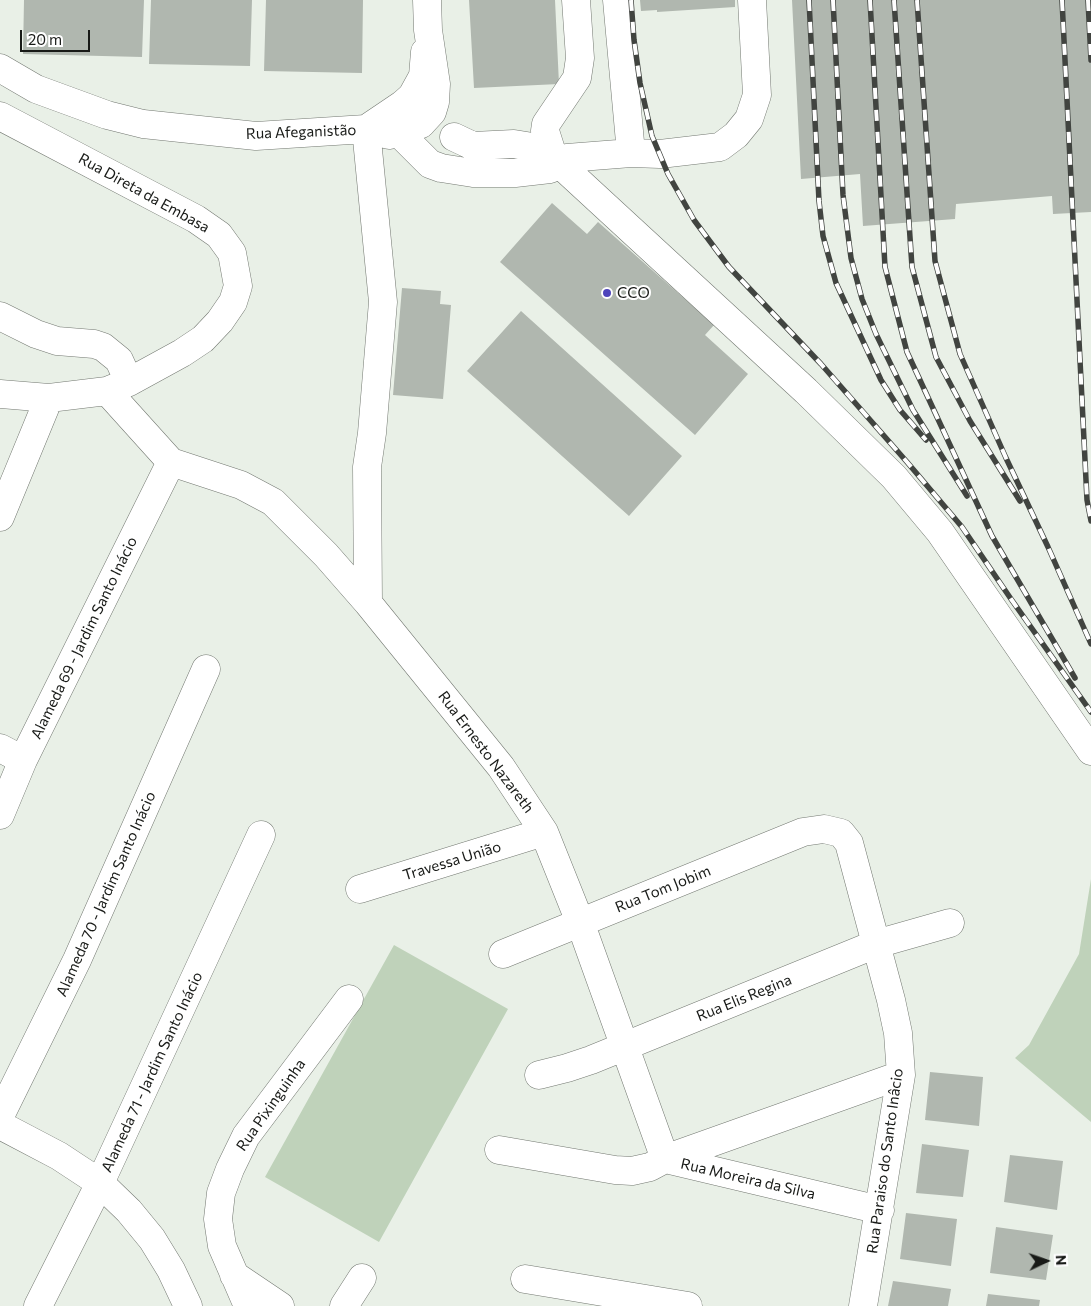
<!DOCTYPE html>
<html>
<head>
<meta charset="utf-8">
<style>
	body { margin:0 }
	#map { position:relative; width:1091px; height:1306px; overflow:hidden; background:#e9f0e7; font-family:Commissioner,sans-serif }
	canvas { display:block }
	.north { position:absolute; left:1021px; top:1236px; width:50px; height:50px; -webkit-text-stroke:4px #fff; paint-order:stroke; rotate:87deg; font-size:14px; font-weight:700; line-height:20px; text-align:center; color:#181a17 }
	.north::after { content:''; display:block; margin:auto; width:18px; height:22px; background:#181a17; clip-path:polygon(50% 0,100% 100%,50% 72%,0 100%) }
	.scale { position:absolute; left:20px; top:30px; width:70px; height:22px; box-sizing:border-box; border:2px solid #181a17; border-top:0; padding-left:6px; font-size:15px; line-height:18px; white-space:nowrap; color:#181a17; -webkit-text-stroke:4px #fff; paint-order:stroke }
</style>
</head>
<body>
<div id="map">
<canvas width="1091" height="1306"></canvas>
<div class="north">N</div>
<div class="scale">20 m</div>
</div>
<script>
const ctx = document.querySelector('canvas').getContext('2d');
ctx.lineJoin = 'round';
function fillPath(path, color) {
  ctx.fillStyle = color;
  ctx.fill(path, 'evenodd');
}
function shape(rows) {
  const path = new Path2D();
  for (const r of rows) {
    path.moveTo(r[0], r[1]);
    for (let i = 2; i < r.length; i += 2) path.lineTo(r[i], r[i + 1]);
  }
  return path;
}
function strokePath(path, color, width, dash) {
  ctx.strokeStyle = color;
  ctx.lineWidth = width;
  ctx.lineCap = dash ? 'butt' : 'round';
  ctx.setLineDash(dash || []);
  ctx.stroke(path);
}
function label(font, color, halo, rows, align = 'center') {
  ctx.font = font + ' Commissioner,sans-serif';
  ctx.lineWidth = 4;
  ctx.setLineDash([]);
  ctx.textBaseline = 'middle';
  ctx.strokeStyle = halo;
  ctx.fillStyle = color;
  for (const [text, x, y, turn = 0] of rows) {
    ctx.save();
    ctx.translate(x, y);
    ctx.rotate((+turn || 0) * Math.PI / 180);
    ctx.textAlign = isNaN(turn) ? turn : align;
    if (halo) ctx.strokeText(text, 0, 0);
    ctx.fillText(text, 0, 0);
    ctx.restore();
  }
}
const green = shape([
	[1091,879,1091,1122,1015,1058,1029,1045,1079,954],
	[394,945,508,1009,379,1242,265,1177]
]);
const building = shape([
	[24,0,144,0,142,57,23,54],
	[151,0,252,0,250,66,149,64],
	[266,0,363,0,362,73,264,71],
	[469,0,555,0,559,84,474,88],
	[640,0,735,0,735,7,657,12,657,10,641,11],
	[792,0,1091,0,1091,212,1053,214,1052,196,956,204,955,219,863,226,860,174,801,179],
	[552,203,587,234,598,222,714,325,705,335,748,374,695,435,500,262],
	[402,288,441,291,440,304,451,305,443,399,393,395],
	[521,311,682,456,629,516,467,371],
	[930,1072,983,1077,979,1126,925,1120],
	[922,1144,969,1150,963,1197,916,1193],
	[1010,1155,1063,1161,1057,1210,1004,1202],
	[906,1213,957,1219,951,1266,900,1259],
	[996,1227,1053,1235,1046,1280,990,1273],
	[893,1281,951,1289,948,1306,888,1306],
	[988,1294,1040,1300,1039,1306,986,1306]
]);
const minor = shape([
	[617,0,631,153],
	[0,68,36,89,107,115,143,124,256,136,366,129,389,135,399,133,421,124,432,112,435,102,436,84,428,30,427,0],
	[0,116,196,219,219,235,232,253,238,286,233,302,220,321,203,339,182,353,129,382,107,391,49,398,0,394],
	[366,129,383,302,372,433,367,467,368,603],
	[366,129,403,104,412,96,423,76,425,52],
	[399,133,430,164,441,168,473,173,515,173,550,169],
	[454,137,473,146,514,144,551,150,545,131,546,124,577,78,580,58,576,0],
	[567,158,631,153,660,154,720,147,736,135,749,119,757,95,752,0],
	[564,168,806,391,894,477,940,532,1091,751],
	[0,316,36,334,57,341,94,344,103,347,119,360,129,382],
	[107,391,171,462,241,485,273,502,326,555,368,603,501,767,544,832,580,922,665,1159,901,1075],
	[0,517,49,398],
	[0,748,23,760],
	[0,815,23,760,171,462],
	[360,889,544,832],
	[503,954,803,832,824,829,841,833,849,843,891,1000,898,1033,901,1075,863,1306],
	[539,1075,567,1068,591,1060,876,944,950,923],
	[0,1116,77,960,206,669],
	[0,1125,59,1156,100,1183,129,1211,152,1239,171,1270,188,1306],
	[499,1150,615,1170,632,1171,650,1167,665,1159,880,1210],
	[234,1275,280,1306],
	[525,1279,688,1306],
	[38,1306,100,1183,261,835],
	[248,1306,222,1246,218,1219,221,1193,230,1169,246,1136,349,999],
	[344,1306,362,1278]
]);
const rail = shape([
	[631,0,634,40,640,83,652,136,668,174,694,220,729,267,821,364,907,462,962,527,1011,599,1091,712],
	[809,0,819,201,823,236,836,283,881,380,900,410,926,440],
	[833,0,843,195,851,258,862,299,876,334,913,410,967,496],
	[870,0,885,267,907,352,992,536,1075,678],
	[894,0,912,267,936,357,970,421,1020,501],
	[917,0,935,261,960,354,1006,458,1048,547,1091,644],
	[1062,0,1087,500,1091,521],
	[1088,0,1091,60]
]);
const markers = [
	[607,293,5,"#4e44bb"]
];
const streetNames = [
	["Rua Afeganistão",301,132,-2],
	["Rua Direta da Embasa",144,193,29],
	["Alameda 69 - Jardim Santo Inácio",84,638,-64],
	["Rua Ernesto Nazareth",486,752,53],
	["Travessa União",452,861,-17],
	["Rua Tom Jobim",663,889,-22],
	["Alameda 70 - Jardim Santo Inácio",106,894,-66],
	["Rua Elis Regina",744,998,-22],
	["Alameda 71 - Jardim Santo Inácio",152,1072,-65],
	["Rua Pixinguinha",271,1105,-55],
	["Rua Paraiso do Santo Inâcio",885,1161,-82],
	["Rua Moreira da Silva",748,1179,13]
];
const poiNames = [
	["CCO",617,293]
];
fillPath(green, '#bfd2ba');
fillPath(building, '#b0b7af');
strokePath(minor, '#737871', 29);
strokePath(minor, '#fff', 28);
strokePath(rail, '#414440', 5.5);
strokePath(rail, '#fff', 4, [11]);
for (const [x, y, r, color] of markers) {
  const dot = new Path2D();
  dot.arc(x, y, r, 0, 2 * Math.PI);
  ctx.fillStyle = color;
  ctx.fill(dot);
  strokePath(dot, '#fff', 2);
}
label('15px', '#181a17', '#fff', streetNames);
label('15px', '#181a17', '#fff', poiNames, 'left');
</script>
</body>
</html>
